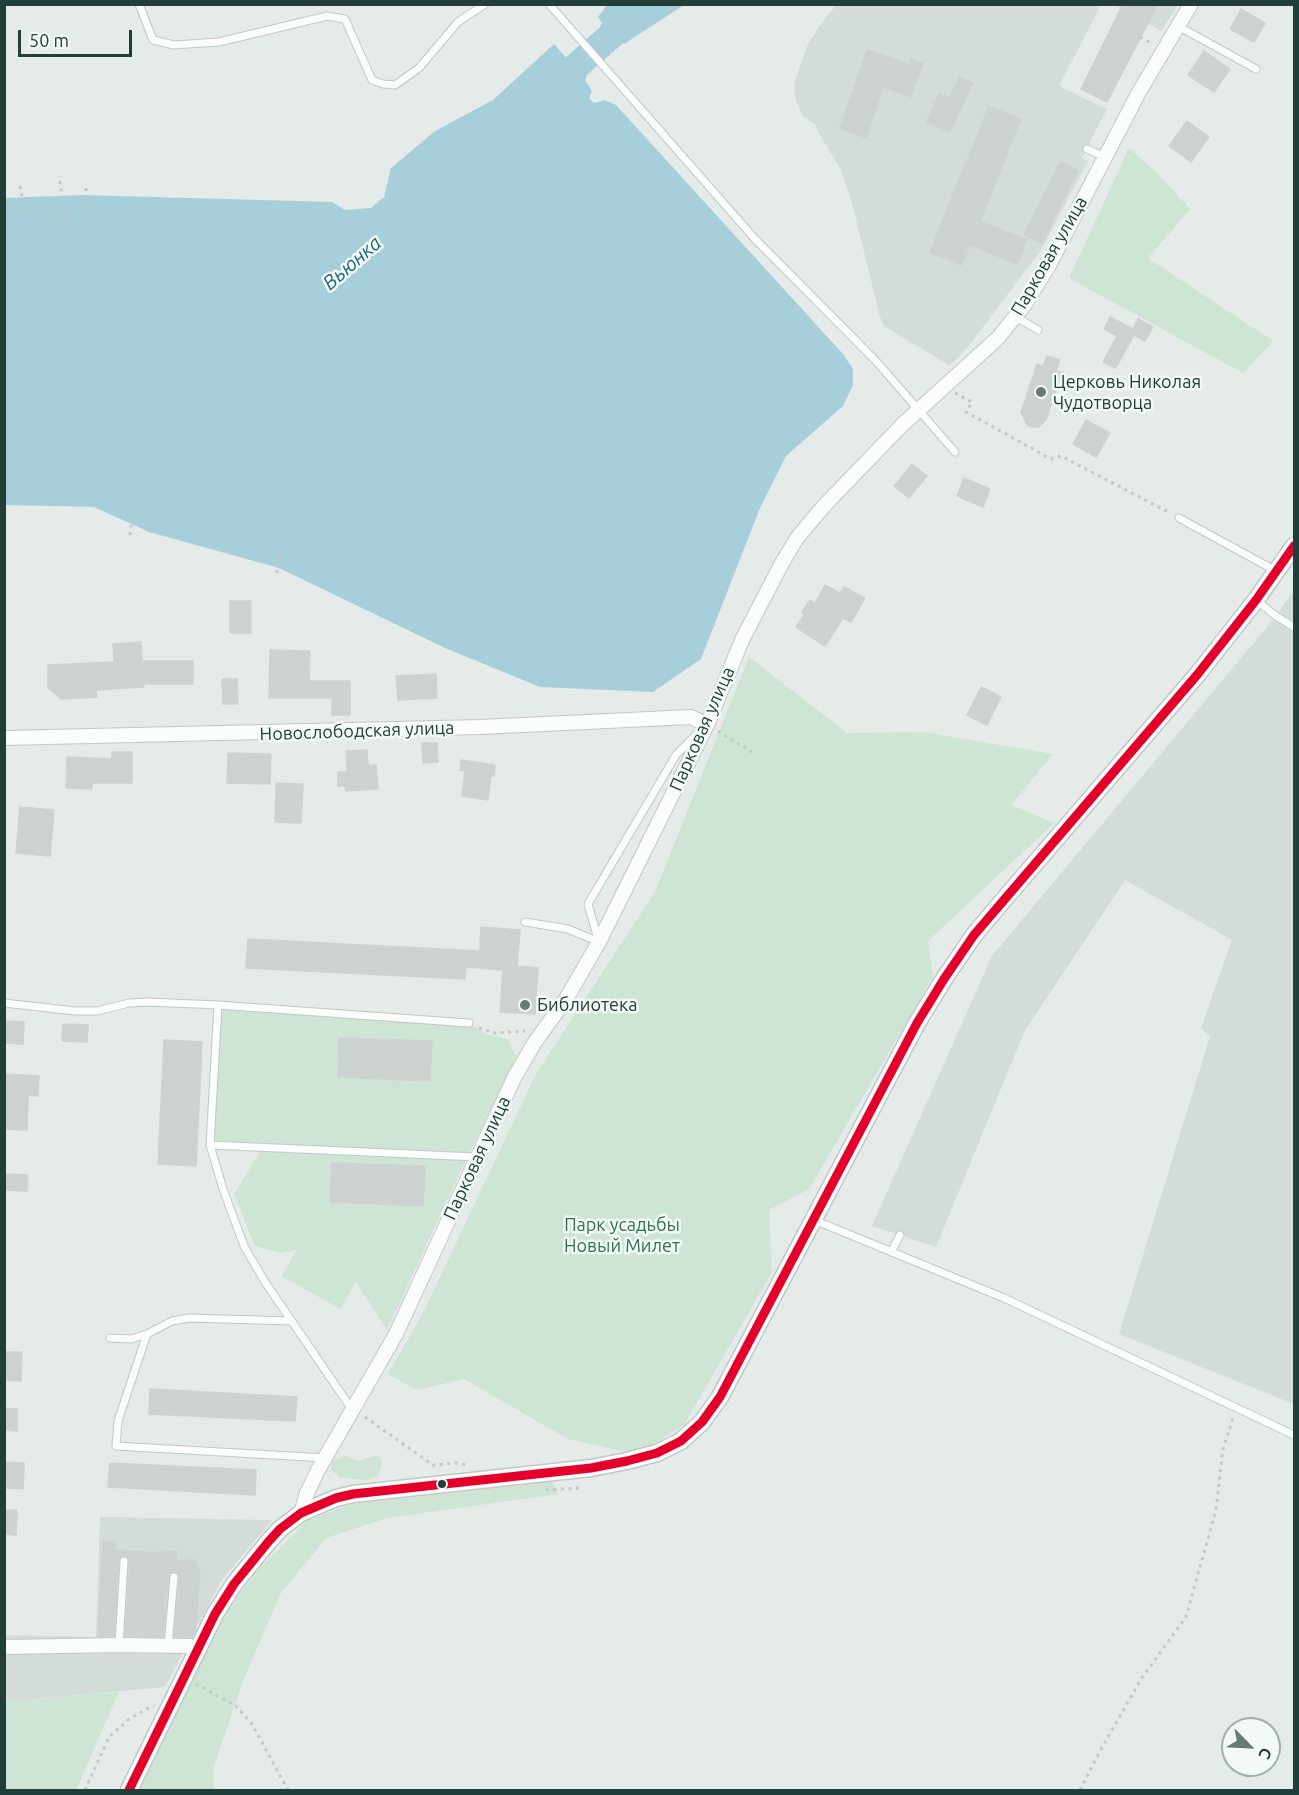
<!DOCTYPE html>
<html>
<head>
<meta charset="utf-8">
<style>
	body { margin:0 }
	#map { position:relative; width:1299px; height:1795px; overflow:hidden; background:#e5ebe8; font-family:Ubuntu,sans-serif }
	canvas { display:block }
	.frame { position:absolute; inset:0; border:6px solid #223e38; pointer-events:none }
	.north { position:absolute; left:1221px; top:1717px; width:60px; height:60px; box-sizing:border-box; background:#f3f9f7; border:2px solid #9faeab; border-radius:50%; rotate:114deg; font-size:16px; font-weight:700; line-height:24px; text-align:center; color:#223e38 }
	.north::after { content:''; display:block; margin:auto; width:21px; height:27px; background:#667b76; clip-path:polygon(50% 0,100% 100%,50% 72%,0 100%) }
	.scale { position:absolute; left:18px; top:30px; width:114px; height:27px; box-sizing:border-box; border:3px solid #223e38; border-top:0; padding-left:8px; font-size:18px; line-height:21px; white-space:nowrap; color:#223e38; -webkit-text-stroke:4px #f3f9f7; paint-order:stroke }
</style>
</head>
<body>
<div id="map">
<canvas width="1299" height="1795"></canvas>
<div class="frame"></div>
<div class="north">С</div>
<div class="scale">50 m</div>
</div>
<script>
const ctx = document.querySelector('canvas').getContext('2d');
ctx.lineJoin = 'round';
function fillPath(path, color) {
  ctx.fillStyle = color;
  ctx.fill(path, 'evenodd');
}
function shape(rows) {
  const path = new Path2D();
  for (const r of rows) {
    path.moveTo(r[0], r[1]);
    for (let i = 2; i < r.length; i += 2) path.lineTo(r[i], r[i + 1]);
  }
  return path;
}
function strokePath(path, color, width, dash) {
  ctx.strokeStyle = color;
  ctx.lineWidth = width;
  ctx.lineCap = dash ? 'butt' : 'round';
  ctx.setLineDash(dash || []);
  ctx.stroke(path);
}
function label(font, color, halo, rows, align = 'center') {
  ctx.font = font + ' Ubuntu,sans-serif';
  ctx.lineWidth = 5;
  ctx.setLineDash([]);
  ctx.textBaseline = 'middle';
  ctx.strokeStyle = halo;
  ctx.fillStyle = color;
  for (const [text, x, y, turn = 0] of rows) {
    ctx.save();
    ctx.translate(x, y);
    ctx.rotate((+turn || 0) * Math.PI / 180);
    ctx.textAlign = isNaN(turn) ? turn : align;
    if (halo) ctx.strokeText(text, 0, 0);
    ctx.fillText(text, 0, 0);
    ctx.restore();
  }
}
const built = shape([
	[836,5,1101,5,1059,86,1107,109,1082,158,1088,161,1041,250,968,347,950,366,884,326,880,317,851,199,841,170,817,130,816,125,803,116,795,98,794,84,808,44,818,28],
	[1115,5,1178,5,1161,31],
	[1294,590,1294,1404,1119,1334,1210,1036,1201,1028,1232,940,1125,880,1025,1030,936,1247,872,1226,992,956,1272,621],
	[100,1517,272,1520,221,1581,165,1687,5,1702,5,1635,96,1637]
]);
const green = shape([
	[1129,148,1157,173,1190,209,1148,258,1273,341,1243,373,1069,278],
	[749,657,847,733,923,732,1053,754,1011,805,1054,823,928,941,933,977,809,1189,769,1210,772,1272,684,1425,637,1454,568,1439,464,1379,417,1390,388,1374,423,1313,536,1074,655,892],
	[218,1005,469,1023,487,1035,508,1039,517,1060,471,1149,387,1330,356,1282,340,1309,282,1276,297,1249,282,1253,255,1246,234,1194,263,1147,210,1145],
	[345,1455,358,1461,377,1455,382,1461,379,1475,367,1480,341,1478,331,1470,331,1462],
	[553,1482,558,1494,387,1518,326,1538,281,1593,243,1681,213,1769,214,1790,135,1790,229,1609,259,1569,307,1521,351,1504],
	[119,1692,76,1790,5,1790,5,1702]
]);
const water = shape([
	[607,5,607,4,684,5,624,44,621,41,607,51,595,37,602,23,598,17],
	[554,44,567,59,576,53,590,67,585,80,592,91,589,98,594,103,605,100,616,105,843,354,853,369,853,385,843,406,786,456,760,508,701,659,653,692,540,687,445,648,279,568,149,532,94,507,5,505,5,198,82,195,332,202,345,210,371,208,384,197,391,168,435,131,493,100]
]);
const river = shape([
	[556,84,647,4]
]);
const building = shape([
	[1123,4,1158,4,1107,102,1081,89,1123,4],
	[1241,9,1265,23,1254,42,1230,29,1241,9],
	[867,50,909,64,911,59,923,63,911,97,883,87,866,138,840,128,867,50],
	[1204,51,1230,69,1214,92,1188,75,1204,51],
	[959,77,973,83,950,132,927,122,939,93,950,98,959,77],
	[989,106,1021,119,980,221,1027,240,1017,264,970,245,962,265,930,252,989,106],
	[1187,121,1209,137,1191,162,1169,146,1187,121],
	[1060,162,1078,171,1042,243,1024,234,1060,162],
	[1110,317,1133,329,1138,319,1153,327,1145,341,1134,335,1116,368,1103,362,1117,336,1104,329,1110,317],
	[1047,356,1060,360,1056,371,1062,372,1046,420,1039,427,1033,427,1027,425,1021,412,1037,364,1043,366,1047,356],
	[1086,420,1110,433,1096,457,1073,444,1086,420],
	[912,464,927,476,909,498,894,486,912,464],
	[964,478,990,489,983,507,957,496,964,478],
	[825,585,840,593,844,587,865,598,851,622,843,618,825,646,796,627,804,615,802,612,810,600,815,603,825,585],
	[230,601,251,601,251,633,230,633,230,601],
	[141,642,142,661,193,661,193,684,143,684,144,687,96,690,97,697,61,699,48,688,48,665,114,662,113,644,141,642],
	[270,650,310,651,309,681,350,681,350,715,332,715,332,698,269,698,270,650],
	[436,674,437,698,398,700,396,676,436,674],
	[222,679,237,679,238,704,223,704,222,679],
	[981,687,1001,697,987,725,967,715,981,687],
	[422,743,437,743,438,762,423,763,422,743],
	[367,750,368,765,376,765,378,789,346,791,345,786,338,786,338,772,347,772,346,751,367,750],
	[112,752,132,752,132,783,92,783,92,789,66,788,67,757,112,759,112,752],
	[228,753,271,754,270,784,227,783,228,753],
	[461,760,495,765,494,776,491,776,488,800,462,796,465,771,460,770,461,760],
	[276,783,303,784,301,823,275,822,276,783],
	[20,807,54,810,50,856,16,853,20,807],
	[481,927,520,930,517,966,538,968,535,1014,500,1012,503,970,466,967,465,979,246,968,248,939,480,951,481,927],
	[4,1021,24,1022,23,1044,4,1043,4,1021],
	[63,1024,88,1025,87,1042,62,1041,63,1024],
	[339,1038,432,1041,430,1081,338,1077,339,1038],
	[164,1040,202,1042,196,1166,158,1164,164,1040],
	[4,1074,39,1076,38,1096,28,1095,27,1130,4,1129,4,1074],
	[332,1163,425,1166,423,1206,330,1202,332,1163],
	[4,1174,28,1175,27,1191,4,1190,4,1174],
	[4,1352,22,1352,21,1381,4,1380,4,1352],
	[150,1389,297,1397,295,1421,149,1414,150,1389],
	[4,1408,17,1409,17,1431,4,1430,4,1408],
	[4,1462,24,1463,23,1489,7,1488,7,1479,4,1479,4,1462],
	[110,1463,256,1470,255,1495,108,1487,110,1463],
	[4,1510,17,1510,16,1535,4,1534,4,1510],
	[103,1541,115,1542,115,1550,163,1553,163,1551,177,1551,176,1560,195,1560,200,1574,196,1630,192,1637,174,1637,180,1577,178,1573,174,1571,168,1577,163,1637,125,1636,130,1561,128,1557,124,1555,118,1561,114,1636,98,1636,103,1541]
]);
const path = shape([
	[1140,37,1152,44],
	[20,186,25,211],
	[86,188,86,208],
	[58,215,65,214,59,176],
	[955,393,972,402,966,412,1051,459,1061,456,1170,513],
	[130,535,136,489],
	[277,573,279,554],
	[718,731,752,752],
	[479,1028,494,1033,525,1031],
	[365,1417,433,1465,456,1463,466,1465],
	[546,1490,580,1488],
	[196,1684,236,1706,252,1724,288,1790],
	[85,1790,109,1737,128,1720,150,1707,154,1706],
	[1080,1790,1099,1753,1141,1679,1186,1617,1216,1510,1223,1449,1233,1418]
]);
const service = shape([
	[139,4,153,40,174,45,219,42,327,16,345,19,372,80,383,84,395,85,419,68,458,22,485,4],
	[549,4,755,239,876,361,955,452],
	[1178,26,1256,69],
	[1087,149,1105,157],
	[1016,317,1038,330],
	[1179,518,1276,571],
	[1257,601,1276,616,1294,627],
	[525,922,568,929,599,942],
	[598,939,588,904,676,755,698,733],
	[4,1003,75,1011,97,1011,129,1003,148,1002,218,1005,469,1023],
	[218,1005,210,1145,223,1189,244,1246,265,1282,353,1411],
	[210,1145,477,1157],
	[814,1220,1004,1298,1294,1435],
	[891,1252,900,1235],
	[147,1334,118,1421,116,1446,325,1458],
	[110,1338,131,1339,147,1334,172,1321,189,1318,292,1321],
	[119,1645,124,1561],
	[168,1646,174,1577]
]);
const minor = shape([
	[4,738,481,727,691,717,707,725],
	[301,1513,307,1493,318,1470,396,1334,514,1078,535,1042,566,999,599,942,707,725,743,638,782,563,797,538,823,507,902,425,998,338,1025,304,1049,265,1139,92,1191,4],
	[4,1647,119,1645,190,1646,198,1650]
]);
const tertiary = shape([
	[129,1790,215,1614,234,1584,269,1541,280,1529,301,1513,336,1498,353,1494,591,1468,627,1461,657,1453,681,1441,702,1422,720,1397,917,1023,944,979,974,935,1000,904,1197,675,1256,600,1294,546]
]);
const bus1 = shape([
	[129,1790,215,1614,234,1584,269,1541,280,1529,301,1513,336,1498,353,1494,591,1468,627,1461,657,1453,681,1441,702,1422,720,1397,917,1023,944,979,974,935,1197,675,1256,600,1294,546]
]);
const markers = [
	[1041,392,6,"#667b76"],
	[525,1005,6,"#667b76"],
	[442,1484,5,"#223e38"]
];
const streetNames = [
	["Парковая улица",1049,256,-60],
	["Парковая улица",702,729,-66],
	["Новослободская улица",357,731,-2],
	["Парковая улица",477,1158,-65]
];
const poiNames = [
	["Церковь Николая",1053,382],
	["Чудотворца",1053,403],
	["Библиотека",537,1005]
];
const parkNames = [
	["Парк усадьбы",622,1225],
	["Новый Милет",622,1246]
];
const waterNames = [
	["Вьюнка",352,263,-41]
];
fillPath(built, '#d3dcd8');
fillPath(green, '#cee4d5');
fillPath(water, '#a6cfd9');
strokePath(river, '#a6cfd9', 27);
fillPath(building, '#ccd2d0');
strokePath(building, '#ced3d1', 1.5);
strokePath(service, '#c2c8c5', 9);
strokePath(minor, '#c2c8c5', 16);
strokePath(tertiary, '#c2c8c5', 19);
strokePath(path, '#c1cac8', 3, [3, 4.5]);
strokePath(service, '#fbfcfc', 7);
strokePath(minor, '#fbfcfc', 14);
strokePath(tertiary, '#fbfcfc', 16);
strokePath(bus1, '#e4002b', 9);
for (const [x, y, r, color] of markers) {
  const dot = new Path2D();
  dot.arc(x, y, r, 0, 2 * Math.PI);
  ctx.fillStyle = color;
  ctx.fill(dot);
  strokePath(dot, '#f3f9f7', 2);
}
label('18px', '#223e38', '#f3f9f7', streetNames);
label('18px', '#223e38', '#f3f9f7', poiNames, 'left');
label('18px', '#2c754c', '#f3f9f7', parkNames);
label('italic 20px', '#1c667b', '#f3f9f7', waterNames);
</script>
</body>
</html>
